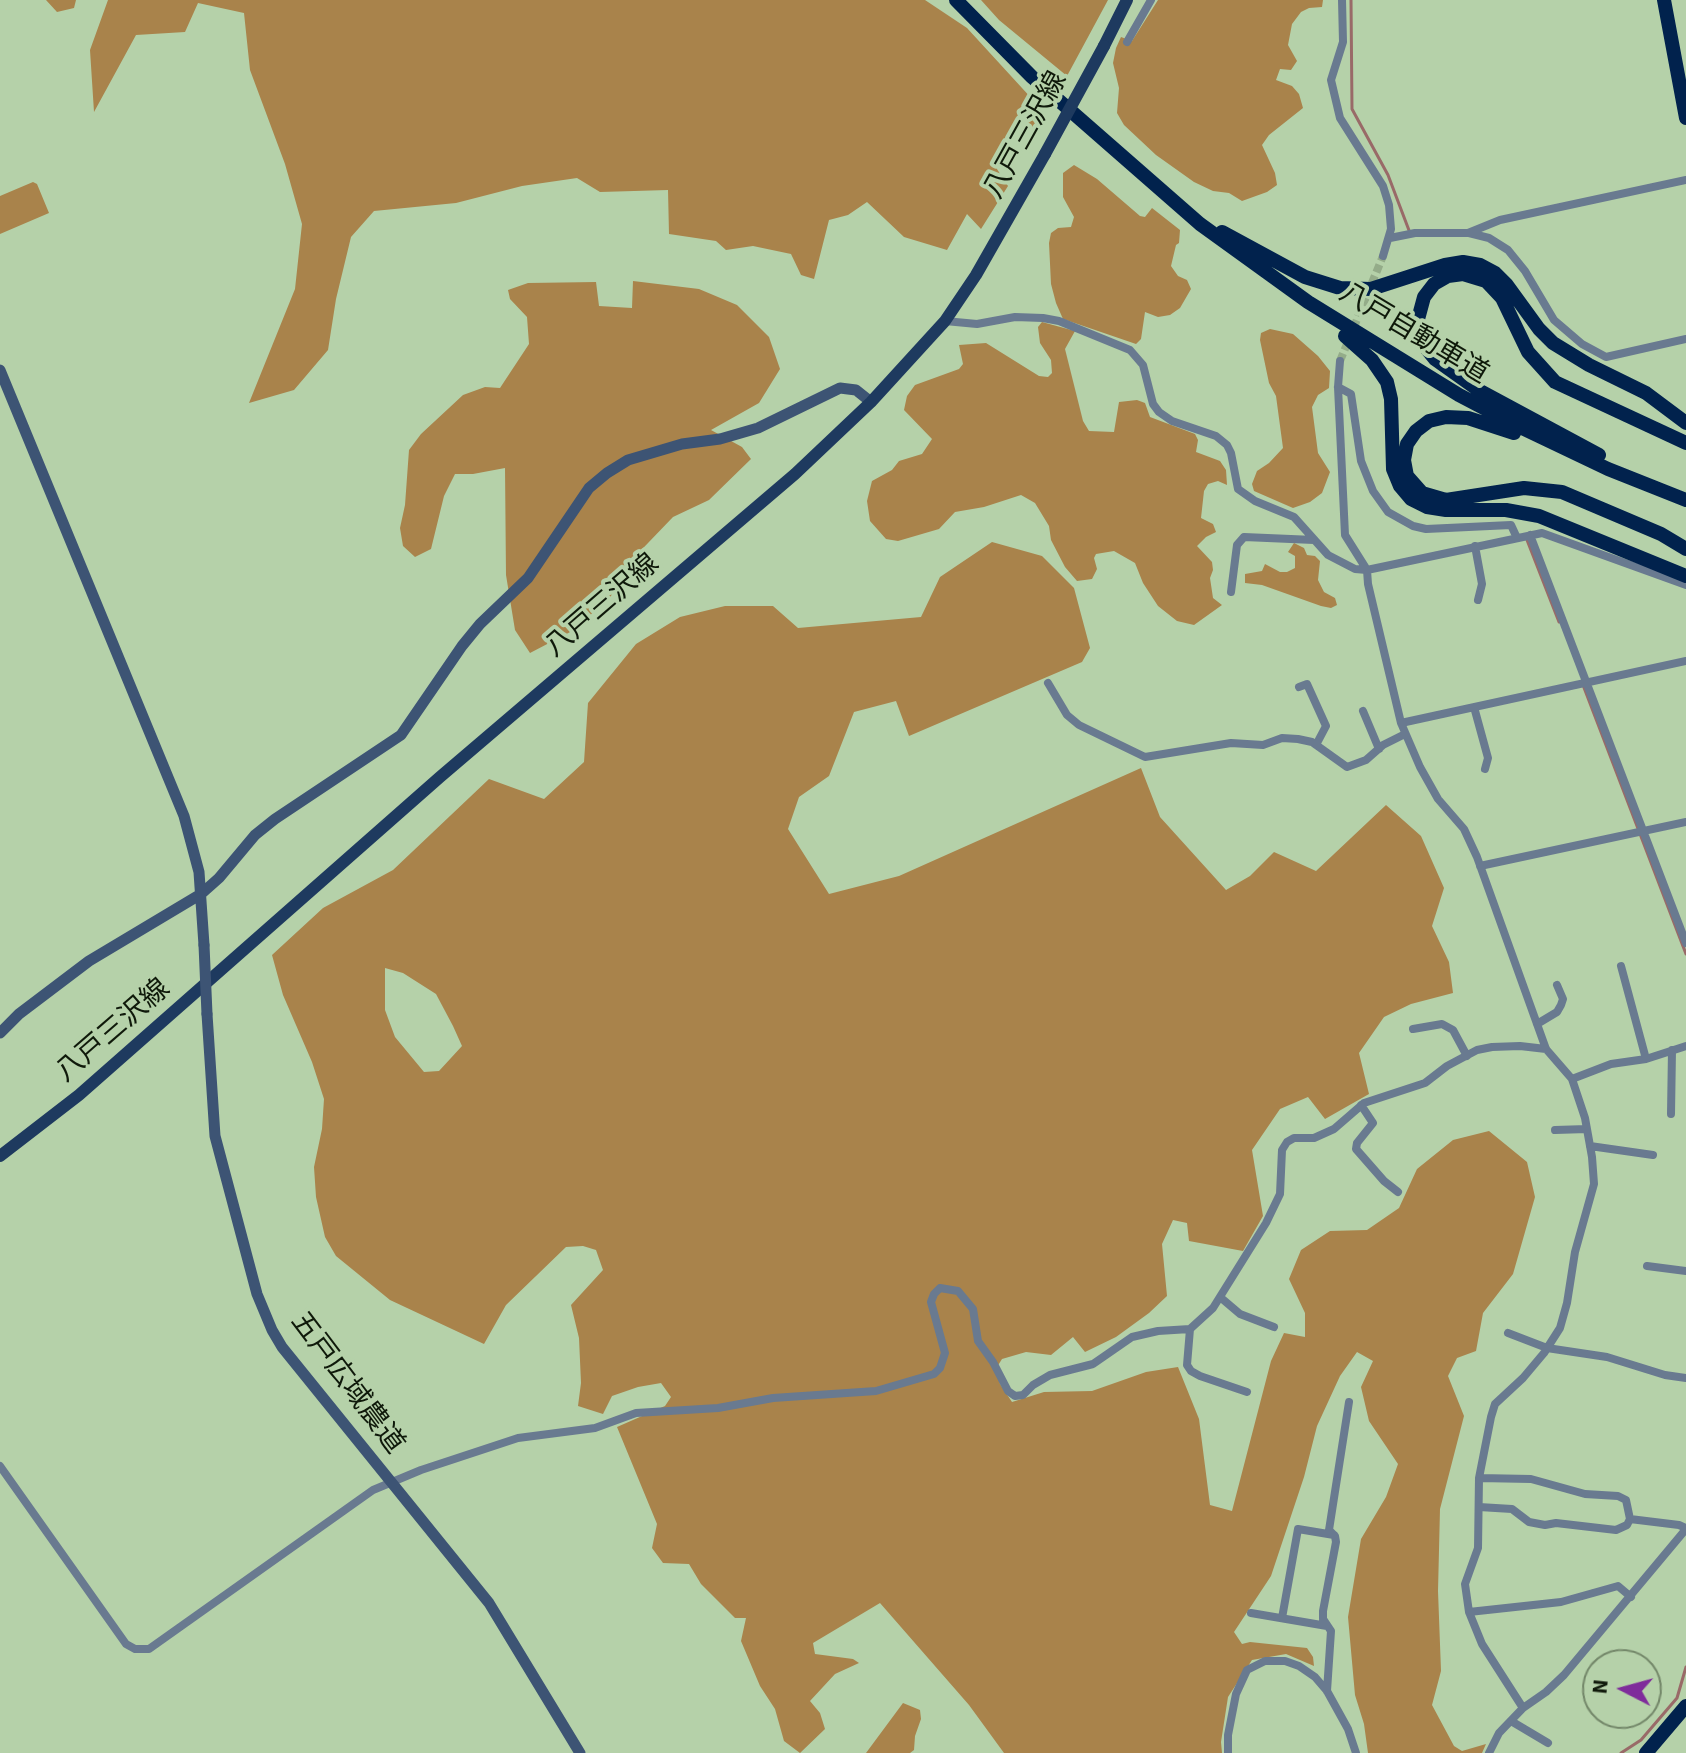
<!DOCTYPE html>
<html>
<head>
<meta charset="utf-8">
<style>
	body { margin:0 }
	#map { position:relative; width:1686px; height:1753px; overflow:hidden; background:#b5d1a9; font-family:"Source Sans 3",sans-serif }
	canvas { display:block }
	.north { position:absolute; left:1582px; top:1649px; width:80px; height:80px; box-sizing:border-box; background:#b5d1a9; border:2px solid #738769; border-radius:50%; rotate:276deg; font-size:22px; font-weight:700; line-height:32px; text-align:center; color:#0f190a }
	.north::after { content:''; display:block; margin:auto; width:28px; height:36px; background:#7f2c9b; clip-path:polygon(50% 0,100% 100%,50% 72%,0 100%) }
</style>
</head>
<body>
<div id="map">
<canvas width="1686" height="1753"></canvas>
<div class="north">N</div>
</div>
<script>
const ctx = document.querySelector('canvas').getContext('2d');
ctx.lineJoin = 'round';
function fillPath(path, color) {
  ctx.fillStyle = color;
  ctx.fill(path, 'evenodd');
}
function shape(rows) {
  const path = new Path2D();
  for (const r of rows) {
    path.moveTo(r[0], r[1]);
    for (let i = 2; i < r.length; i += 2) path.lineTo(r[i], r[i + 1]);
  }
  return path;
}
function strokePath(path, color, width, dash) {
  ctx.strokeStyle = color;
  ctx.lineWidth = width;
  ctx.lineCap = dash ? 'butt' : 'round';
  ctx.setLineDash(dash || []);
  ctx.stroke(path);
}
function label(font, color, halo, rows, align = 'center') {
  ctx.font = font + ' "Source Sans 3","Noto Sans JP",sans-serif';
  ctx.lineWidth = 8;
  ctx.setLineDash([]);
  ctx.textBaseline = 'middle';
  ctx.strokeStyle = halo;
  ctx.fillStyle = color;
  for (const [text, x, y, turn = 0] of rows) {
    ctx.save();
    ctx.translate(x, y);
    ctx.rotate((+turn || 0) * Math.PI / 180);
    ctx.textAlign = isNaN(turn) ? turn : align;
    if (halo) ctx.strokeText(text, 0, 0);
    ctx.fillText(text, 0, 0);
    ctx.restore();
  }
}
const forest = shape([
	[46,0,76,0,74,8,57,12],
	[108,0,925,0,967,28,1044,112,1033,133,1021,118,995,166,1008,186,981,229,967,214,947,250,904,237,867,202,848,215,829,220,814,279,801,275,791,254,753,246,726,250,716,241,669,234,668,190,600,192,577,178,522,186,456,203,374,211,351,237,336,299,328,350,294,390,249,403,295,289,302,224,285,164,250,70,244,13,198,3,185,32,136,35,94,112,90,50],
	[981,0,1108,0,1067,76,999,20],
	[1158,0,1323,0,1322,7,1309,8,1301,12,1292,24,1288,45,1297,61,1291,70,1280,69,1276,80,1292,86,1299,94,1303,108,1269,135,1262,145,1275,173,1277,185,1267,192,1242,201,1229,193,1213,191,1194,182,1156,155,1124,125,1117,113,1119,88,1113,63,1116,48,1121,37,1132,41],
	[1074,165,1097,179,1140,216,1145,217,1152,208,1180,230,1179,243,1176,245,1171,266,1178,276,1187,280,1191,289,1180,308,1170,315,1158,317,1145,312,1141,339,1136,344,1063,319,1056,303,1051,284,1049,243,1051,233,1058,228,1071,227,1074,217,1063,197,1063,173],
	[33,182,37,184,49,213,0,234,0,196],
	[633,281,699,289,737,305,769,337,780,369,759,403,711,430,742,447,751,459,709,500,673,517,623,569,611,596,574,630,530,653,515,630,506,575,505,468,473,474,455,474,444,496,431,549,415,557,403,546,400,528,405,505,409,450,421,434,463,395,485,387,500,388,529,344,527,317,510,299,508,290,528,283,596,282,599,306,632,308],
	[1042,322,1075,331,1065,349,1083,421,1089,431,1114,432,1119,402,1137,400,1145,403,1150,417,1195,434,1198,440,1196,452,1220,461,1226,470,1227,485,1218,481,1208,484,1204,491,1201,518,1213,524,1216,532,1206,537,1197,546,1212,562,1213,570,1210,578,1213,598,1222,605,1194,625,1177,621,1158,606,1143,583,1135,563,1114,551,1096,554,1094,558,1097,569,1092,579,1077,581,1065,567,1051,540,1049,526,1035,503,1021,495,984,507,955,512,939,529,898,541,886,539,870,521,867,501,872,481,892,470,899,461,922,454,932,439,904,410,907,396,915,385,959,369,963,364,959,345,986,343,1039,376,1048,377,1052,373,1051,360,1040,343,1038,327],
	[1270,329,1293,334,1318,356,1330,371,1329,388,1318,395,1312,407,1318,453,1330,472,1322,493,1310,502,1293,508,1254,491,1252,484,1257,471,1269,463,1283,448,1276,396,1269,383,1260,340,1261,333],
	[992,542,1042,556,1074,588,1090,648,1082,662,909,736,896,701,854,712,829,776,799,797,788,829,829,894,899,876,1141,768,1160,817,1226,890,1250,876,1274,852,1316,871,1386,805,1421,836,1444,888,1432,926,1449,962,1453,993,1411,1004,1384,1017,1359,1053,1369,1094,1325,1119,1308,1097,1280,1109,1252,1150,1263,1216,1243,1251,1189,1241,1187,1223,1173,1220,1162,1244,1167,1296,1149,1313,1116,1337,1085,1352,1073,1337,1051,1355,1026,1352,1002,1359,997,1367,1000,1384,1012,1402,1044,1392,1092,1391,1146,1372,1178,1367,1199,1419,1210,1505,1232,1511,1271,1361,1284,1333,1305,1337,1305,1313,1289,1279,1301,1250,1330,1231,1367,1230,1399,1208,1417,1169,1453,1140,1489,1131,1527,1162,1535,1197,1513,1274,1483,1313,1476,1351,1457,1358,1448,1376,1464,1416,1440,1509,1438,1591,1441,1671,1432,1705,1454,1746,1462,1751,1486,1744,1482,1753,1368,1753,1364,1724,1355,1695,1348,1617,1361,1539,1386,1497,1398,1464,1369,1421,1361,1387,1373,1361,1357,1352,1340,1376,1317,1426,1304,1477,1271,1576,1234,1632,1242,1644,1250,1642,1307,1648,1313,1657,1314,1666,1286,1654,1252,1660,1228,1697,1221,1742,1222,1753,1004,1753,969,1705,880,1603,813,1643,815,1654,853,1659,859,1663,835,1674,810,1701,820,1713,825,1729,800,1753,784,1741,775,1709,760,1686,741,1641,746,1618,735,1618,701,1584,689,1564,663,1563,652,1548,657,1524,617,1427,665,1406,671,1397,661,1383,638,1387,612,1396,603,1414,578,1406,581,1383,579,1338,571,1305,603,1270,596,1250,583,1246,566,1247,506,1305,484,1344,390,1300,336,1256,325,1237,316,1197,314,1167,322,1129,324,1099,312,1062,283,995,272,955,323,908,393,870,489,779,544,799,584,762,588,703,636,644,680,617,725,606,773,606,798,628,921,617,940,577],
	[385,968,403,973,436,994,453,1026,462,1046,439,1071,424,1072,395,1037,385,1010],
	[1294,543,1304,548,1307,555,1315,556,1320,561,1318,580,1324,592,1335,598,1337,605,1331,608,1321,606,1262,585,1245,583,1245,574,1262,571,1265,564,1280,572,1287,572,1295,568,1295,556,1288,552],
	[903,1703,920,1710,921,1719,915,1736,914,1750,910,1753,866,1753]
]);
const stream = shape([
	[1351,0,1352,109,1388,175,1410,233],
	[1527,540,1559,622],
	[1583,685,1686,954],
	[1621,1753,1641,1740,1677,1698,1686,1667]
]);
const streetTunnel = shape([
	[1340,361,1383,256]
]);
const street = shape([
	[1342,0,1343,42,1331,80,1340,118,1383,186,1389,205,1391,229,1383,256],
	[1127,42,1151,0],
	[1469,233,1489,238,1508,250,1525,271,1554,320,1582,344,1606,357,1686,339],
	[1390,238,1415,233,1468,233,1500,220,1686,180],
	[945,321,977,324,1015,317,1043,318,1059,321,1130,350,1143,365,1153,404,1159,412,1172,421,1216,436,1227,445,1231,453,1238,489,1255,501,1294,517,1328,555,1355,569,1367,570,1542,533,1686,585],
	[1340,361,1338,387,1345,535,1367,570,1368,584,1401,723,1420,767,1438,799,1464,829,1477,857,1546,1049,1572,1079,1585,1118,1592,1157,1594,1184,1575,1252,1567,1303,1560,1328,1544,1353,1523,1378,1495,1404,1491,1417,1479,1478,1478,1548,1465,1584,1469,1612,1482,1644,1523,1708],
	[1338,387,1351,394,1361,461,1373,491,1388,512,1413,526,1426,529,1511,525,1517,538],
	[1530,535,1686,943],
	[1475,546,1482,584,1478,600],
	[1231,592,1237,545,1244,537,1314,540],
	[1048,683,1067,715,1079,725,1145,757,1231,743,1263,745,1282,738,1298,739,1312,742,1347,767,1366,760,1383,745,1405,734],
	[1299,687,1307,684,1326,726,1316,745],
	[1474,707,1488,758,1485,769],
	[1363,711,1379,749],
	[1401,723,1686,661],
	[1480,866,1686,822],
	[1621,966,1646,1059],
	[1537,1024,1557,1012,1561,1005,1563,999,1557,985],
	[1413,1029,1442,1024,1453,1030,1467,1056],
	[1572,1079,1611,1064,1646,1059,1686,1046],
	[1361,1105,1373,1123,1357,1143,1356,1149,1384,1181,1398,1192],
	[1671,1114,1672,1050],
	[1555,1130,1587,1129],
	[1590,1146,1653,1155],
	[1647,1266,1686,1271],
	[1220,1297,1240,1314,1274,1327],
	[1190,1329,1187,1365,1191,1371,1200,1376,1247,1392],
	[1508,1333,1547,1348,1607,1357,1665,1375,1686,1378],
	[0,1466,126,1644,135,1649,149,1649,373,1490,421,1470,518,1438,595,1428,636,1413,718,1408,773,1398,876,1391,934,1374,940,1368,945,1353,931,1302,934,1294,940,1288,958,1291,973,1309,978,1341,993,1362,1008,1391,1015,1396,1023,1395,1033,1385,1050,1375,1093,1364,1132,1337,1158,1331,1190,1329,1213,1308,1266,1223,1280,1194,1282,1150,1287,1142,1294,1138,1314,1138,1334,1129,1364,1103,1425,1083,1447,1066,1477,1050,1492,1047,1520,1046,1546,1049],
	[1479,1478,1531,1479,1585,1494,1618,1496,1626,1500,1630,1519,1679,1525,1686,1528],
	[1479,1507,1512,1509,1529,1522,1545,1525,1556,1523,1616,1530,1627,1525,1630,1519],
	[1469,1612,1561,1602,1618,1586,1631,1597],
	[1251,1613,1327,1626],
	[1282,1618,1298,1529,1334,1535],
	[1327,1691,1331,1631,1323,1619,1323,1611,1336,1542,1335,1536,1329,1530,1349,1402],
	[1511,1721,1548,1743],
	[1228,1753,1228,1735,1236,1694,1247,1670,1265,1661,1285,1661,1299,1666,1315,1677,1327,1691,1348,1729,1356,1753],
	[1489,1753,1499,1733,1523,1708,1546,1692,1564,1675,1686,1529]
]);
const secondary = shape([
	[0,370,184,816,199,872,204,945],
	[207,1014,215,1136,257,1294,272,1330,282,1347,489,1603,580,1753],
	[0,1033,19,1014,89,961,201,894,219,878,255,835,275,819,401,735,462,646,480,624,528,578,589,488,607,473,628,460,682,444,720,439,758,428,840,388,856,390,871,402]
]);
const primary = shape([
	[1104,46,1127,0],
	[0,1156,79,1095,440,777,795,474,871,402,945,321,976,275,1045,154]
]);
const highway = shape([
	[956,0,1032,77,1200,224,1308,302,1459,395,1522,428,1608,469,1686,500],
	[1664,0,1686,118],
	[1222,232,1305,277,1340,288,1371,289,1445,265,1463,262,1480,265,1495,273,1507,285,1539,329,1553,343,1589,365,1646,393,1686,423],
	[1345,336,1372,360,1387,382,1391,399,1393,469,1400,486,1411,499,1427,507,1446,510,1506,510,1539,516,1686,576],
	[1514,433,1468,418,1446,417,1429,421,1416,431,1407,444,1404,460,1407,476,1422,493,1446,500,1524,488,1562,492,1661,534,1686,549],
	[1599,455,1480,391,1435,359,1422,343,1417,323,1424,297,1434,284,1448,276,1463,274,1486,281,1502,298,1528,352,1555,382,1686,443],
	[1646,1753,1686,1706]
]);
const secondaryBridge = shape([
	[204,945,207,1014]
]);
const primaryBridge = shape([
	[1045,154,1104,46]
]);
const streetNames = [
	["八戸三沢線",1027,136,-61],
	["八戸自動車道",1413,335,31],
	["八戸三沢線",603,607,-41],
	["八戸三沢線",114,1032,-41],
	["五戸広域農道",346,1384,53]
];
fillPath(forest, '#a9834b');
strokePath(stream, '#996a68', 3);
strokePath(streetTunnel, '#94ac89', 8, [8, 4]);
strokePath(street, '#697a90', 8);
strokePath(secondary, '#3d5474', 11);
strokePath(primary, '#1e3a5f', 12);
strokePath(highway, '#01224d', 14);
strokePath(secondaryBridge, '#3d5474', 11);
strokePath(primaryBridge, '#1e3a5f', 12);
label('28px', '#0f190a', '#b5d1a9', streetNames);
</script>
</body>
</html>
